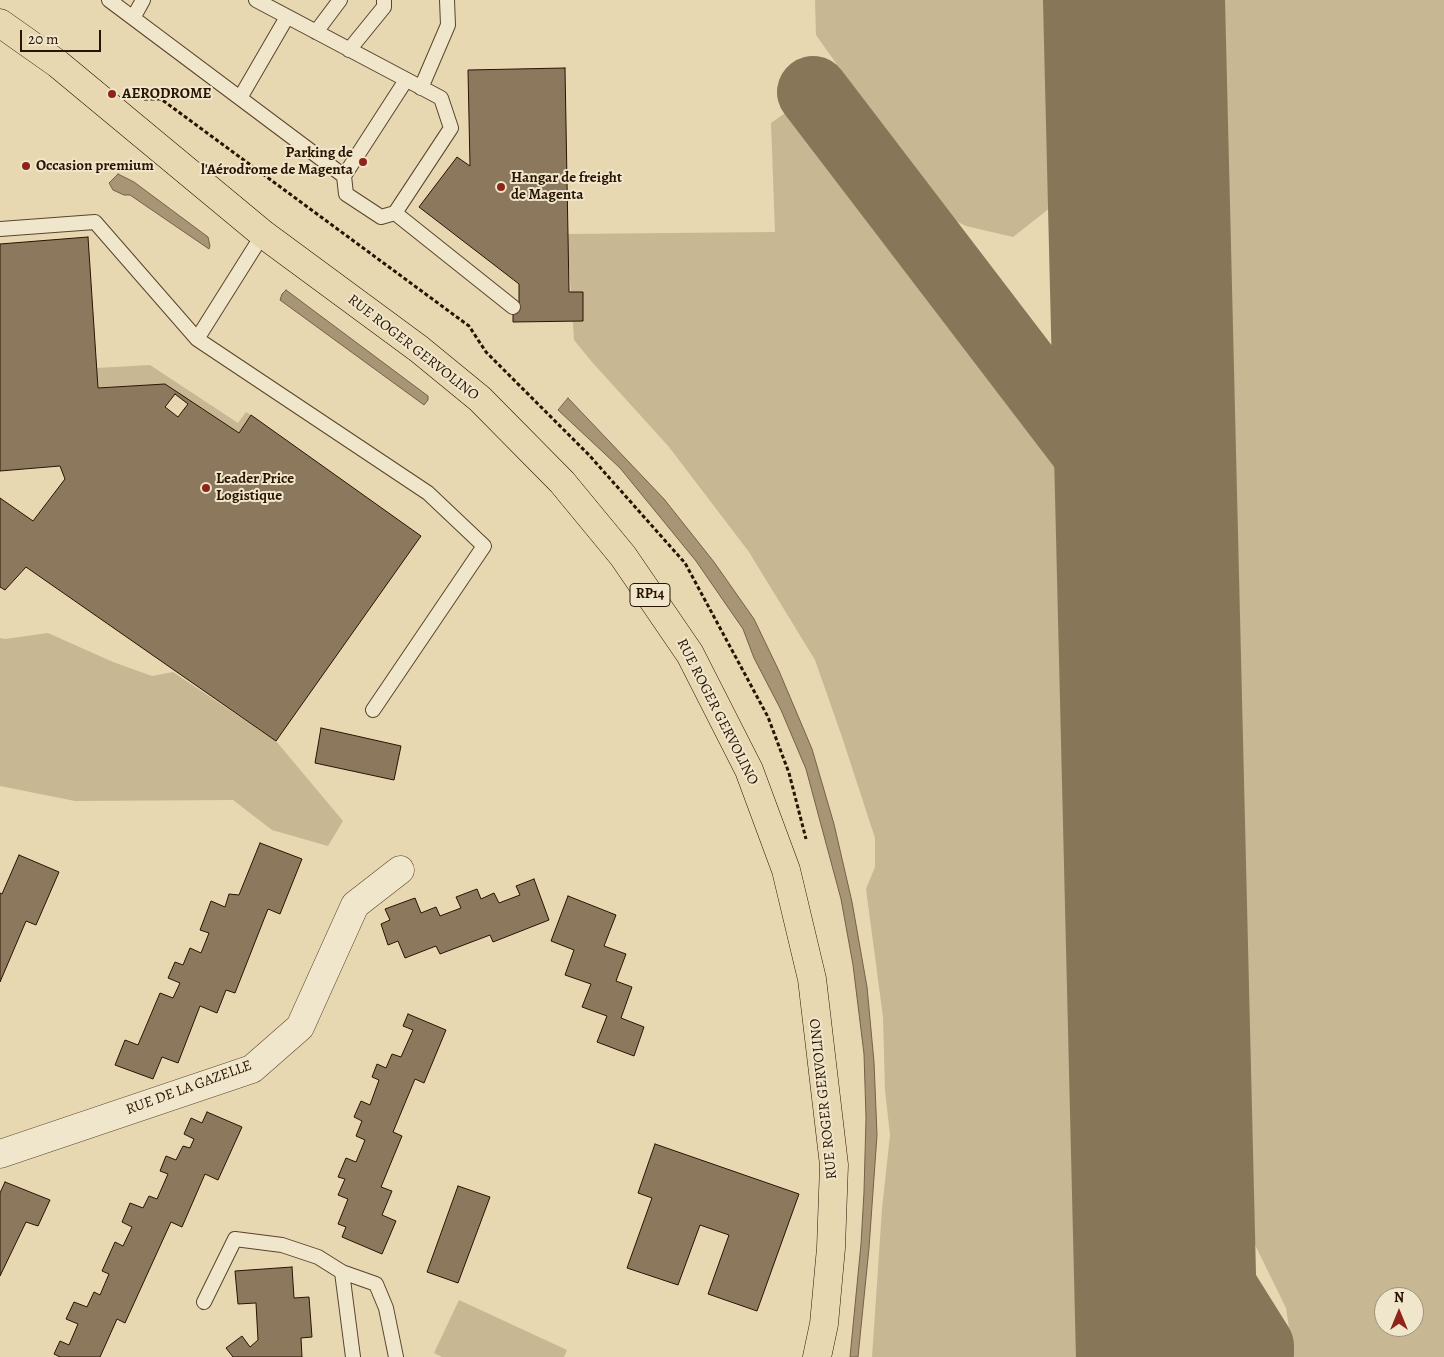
<!DOCTYPE html>
<html>
<head>
<meta charset="utf-8">
<style>
	body { margin:0 }
	#map { position:relative; width:1444px; height:1357px; overflow:hidden; background:#e7d8b1; font-family:Alegreya,serif }
	canvas { display:block }
	.north { position:absolute; left:1374px; top:1287px; width:50px; height:50px; box-sizing:border-box; background:#efe6cc; border:1px solid #a0927b; border-radius:50%; rotate:0deg; font-size:14px; font-weight:700; line-height:20px; text-align:center; color:#2a1301 }
	.north::after { content:''; display:block; margin:auto; width:18px; height:22px; background:#8f2418; clip-path:polygon(50% 0,100% 100%,50% 72%,0 100%) }
	.scale { position:absolute; left:20px; top:30px; width:81px; height:22px; box-sizing:border-box; border:2px solid #2a1301; border-top:0; padding-left:6px; font-size:15px; line-height:18px; white-space:nowrap; color:#2a1301; -webkit-text-stroke:4px #efe6cc; paint-order:stroke }
</style>
</head>
<body>
<div id="map">
<canvas width="1444" height="1357"></canvas>
<div class="north">N</div>
<div class="scale">20 m</div>
</div>
<script>
const ctx = document.querySelector('canvas').getContext('2d');
ctx.lineJoin = 'round';
function fillPath(path, color) {
  ctx.fillStyle = color;
  ctx.fill(path, 'evenodd');
}
function shape(rows) {
  const path = new Path2D();
  for (const r of rows) {
    path.moveTo(r[0], r[1]);
    for (let i = 2; i < r.length; i += 2) path.lineTo(r[i], r[i + 1]);
  }
  return path;
}
function strokePath(path, color, width, dash) {
  ctx.strokeStyle = color;
  ctx.lineWidth = width;
  ctx.lineCap = dash ? 'butt' : 'round';
  ctx.setLineDash(dash || []);
  ctx.stroke(path);
}
function label(font, color, halo, rows, align = 'center') {
  ctx.font = font + ' Alegreya,serif';
  ctx.lineWidth = 4;
  ctx.setLineDash([]);
  ctx.textBaseline = 'middle';
  ctx.strokeStyle = halo;
  ctx.fillStyle = color;
  for (const [text, x, y, turn = 0] of rows) {
    ctx.save();
    ctx.translate(x, y);
    ctx.rotate((+turn || 0) * Math.PI / 180);
    ctx.textAlign = isNaN(turn) ? turn : align;
    if (halo) ctx.strokeText(text, 0, 0);
    ctx.fillText(text, 0, 0);
    ctx.restore();
  }
}
const green = shape([
	[815,0,1074,0,1076,149,1055,204,1013,237,966,226,944,215,816,35],
	[1203,0,1444,0,1444,1357,1292,1357,1293,1354,1286,1308,1232,1198],
	[1384,1297,1414,1297,1414,1327,1384,1327],
	[788,111,818,139,1038,427,1079,489,1087,525,1099,1357,872,1357,882,1209,890,1135,885,1090,883,1017,866,889,875,867,875,838,842,737,815,660,749,552,669,447,592,362,574,340,567,234,775,232,771,123],
	[150,365,238,423,246,412,251,415,239,433,165,384,98,388,96,368],
	[48,633,113,662,152,676,173,672,276,741,343,821,328,846,272,830,233,800,75,801,0,786,0,638,5,639],
	[459,1300,567,1350,564,1357,442,1357,434,1353]
]);
const water = shape([
	[118,174,134,182,208,237,210,246,209,249,130,195,124,195,113,190,109,183,118,174],
	[286,290,428,396,428,400,424,405,280,300,282,294,286,290],
	[568,398,664,499,714,562,754,619,779,671,812,749,834,824,852,902,867,987,874,1062,877,1135,869,1248,858,1357,850,1357,861,1244,864,1192,866,1118,864,1054,853,965,841,899,806,769,781,710,754,658,743,629,696,561,620,468,558,410,568,398]
]);
const taxiway = shape([
	[813,92,1146,528],
	[1162,1173,1169,1198,1178,1218,1258,1346,1258,1353,1256,1357],
	[1152,1357,1146,1341,1146,1325,1150,1309,1154,1302,1158,1296,1165,1289]
]);
const runway = shape([
	[1134,0,1167,1357]
]);
const building = shape([
	[565,68,569,292,583,292,583,321,513,322,513,307,519,307,519,284,419,207,457,157,470,166,468,70,565,68],
	[88,237,98,388,165,384,239,433,251,415,421,536,276,741,26,567,5,590,0,587,0,498,33,521,65,479,60,466,0,471,0,244,88,237],
	[175,394,188,404,178,417,165,407,175,394],
	[321,728,401,746,394,780,315,763,321,728],
	[260,843,302,859,280,914,268,909,235,993,226,990,217,1013,200,1006,178,1063,162,1057,153,1079,115,1065,125,1040,138,1045,160,993,173,998,180,983,168,978,175,962,183,965,190,948,201,953,209,933,200,930,211,901,225,907,229,894,239,895,260,843],
	[19,855,59,872,36,925,26,921,0,982,0,893,2,894,19,855],
	[534,879,549,920,493,942,490,935,440,954,436,946,405,958,398,941,388,945,381,924,390,920,385,909,415,898,421,913,436,907,440,916,461,908,456,897,477,889,481,899,494,893,499,903,520,895,516,886,534,879],
	[568,896,616,915,604,946,626,954,616,981,632,987,621,1018,644,1027,634,1056,597,1042,607,1016,582,1007,591,984,565,975,574,950,551,941,568,896],
	[408,1014,446,1030,424,1083,415,1079,393,1132,402,1136,381,1187,392,1191,382,1215,396,1221,382,1254,342,1237,346,1227,338,1224,348,1199,338,1195,345,1179,338,1177,346,1158,356,1162,365,1140,356,1136,362,1121,354,1117,361,1101,370,1105,379,1080,372,1077,377,1064,386,1068,392,1054,401,1057,413,1030,403,1026,408,1014],
	[207,1112,242,1127,218,1180,205,1174,182,1227,171,1222,125,1323,117,1319,100,1357,60,1357,54,1354,60,1341,69,1345,78,1324,66,1319,74,1302,87,1307,94,1292,100,1295,109,1274,102,1271,115,1242,123,1246,132,1227,122,1222,130,1203,143,1208,149,1196,157,1199,168,1174,160,1171,166,1156,176,1160,183,1146,190,1148,194,1139,184,1134,191,1118,202,1123,207,1112],
	[655,1144,799,1194,757,1311,708,1294,729,1235,700,1225,678,1285,627,1268,652,1198,638,1193,655,1144],
	[5,1182,50,1200,38,1226,26,1222,0,1276,0,1193,5,1182],
	[458,1186,490,1197,458,1283,427,1272,458,1186],
	[292,1267,294,1298,309,1297,312,1337,301,1338,302,1357,233,1357,226,1348,242,1336,250,1347,258,1340,256,1303,238,1304,235,1271,292,1267]
]);
const path = shape([
	[144,99,161,99,469,326,486,352,589,455,685,563,768,717,789,773,806,839]
]);
const lane = shape([
	[109,0,344,176],
	[256,0,441,98,451,128,395,213,381,217,346,194,344,176,406,80],
	[133,18,143,0],
	[316,32,340,0],
	[349,50,384,7,384,0],
	[421,88,448,25,447,0],
	[240,98,287,17],
	[395,213,513,307],
	[0,229,95,222,197,339],
	[263,234,197,339,428,493,484,546,373,710],
	[342,1272,376,1284,386,1308,396,1357],
	[204,1302,235,1239,282,1245,318,1257,342,1272,353,1357]
]);
const street = shape([
	[0,1154,252,1069,300,1027,355,905,400,870]
]);
const primary = shape([
	[0,23,58,64,263,234,419,349,480,399,562,482,623,556,690,654,749,770,786,870,812,979,834,1165,831,1248,824,1324,817,1357]
]);
const markers = [
	[112,94,5,"#8f2418"],
	[363,162,5,"#8f2418"],
	[26,166,5,"#8f2418"],
	[501,187,5,"#8f2418"],
	[206,488,5,"#8f2418"]
];
const shields = [
	[650,595,40]
];
const shieldNames = [
	["RP14",650,595]
];
const poiNames = [
	["AERODROME",122,94],
	["Parking de",353,153,"right"],
	["l'Aérodrome de Magenta",353,170,"right"],
	["Occasion premium",36,166],
	["Hangar de freight",511,178],
	["de Magenta",511,195],
	["Leader Price",216,479],
	["Logistique",216,496]
];
const streetNames = [
	["RUE ROGER GERVOLINO",413,348,38],
	["RUE ROGER GERVOLINO",717,712,63],
	["RUE DE LA GAZELLE",189,1088,-20],
	["RUE ROGER GERVOLINO",824,1099,-96]
];
fillPath(green, '#c7b793');
fillPath(water, '#a79575');
strokePath(water, '#756147', 1);
strokePath(taxiway, '#887659', 72);
strokePath(runway, '#887659', 182);
fillPath(building, '#8c795d');
strokePath(building, '#2a1301', 1);
strokePath(lane, '#59442d', 16);
strokePath(street, '#59442d', 29);
strokePath(primary, '#2a1301', 29);
strokePath(path, '#2a1301', 3, [4, 2.5]);
strokePath(lane, '#efe6cc', 14);
strokePath(street, '#efe6cc', 28);
strokePath(primary, '#e7d8b1', 28);
for (const [x, y, r, color] of markers) {
  const dot = new Path2D();
  dot.arc(x, y, r, 0, 2 * Math.PI);
  ctx.fillStyle = color;
  ctx.fill(dot);
  strokePath(dot, '#efe6cc', 2);
}
for (const [x, y, w] of shields) {
  const box = new Path2D();
  box.roundRect(x - w / 2, y - 11.5, w, 23, 4);
  ctx.fillStyle = '#efe6cc';
  ctx.fill(box);
  strokePath(box, '#2a1301', 1);
}
label('bold 14px', '#2a1301', null, shieldNames);
label('bold 15px', '#2a1301', '#efe6cc', poiNames, 'left');
label('15px', '#2a1301', '#efe6cc', streetNames);
</script>
</body>
</html>
